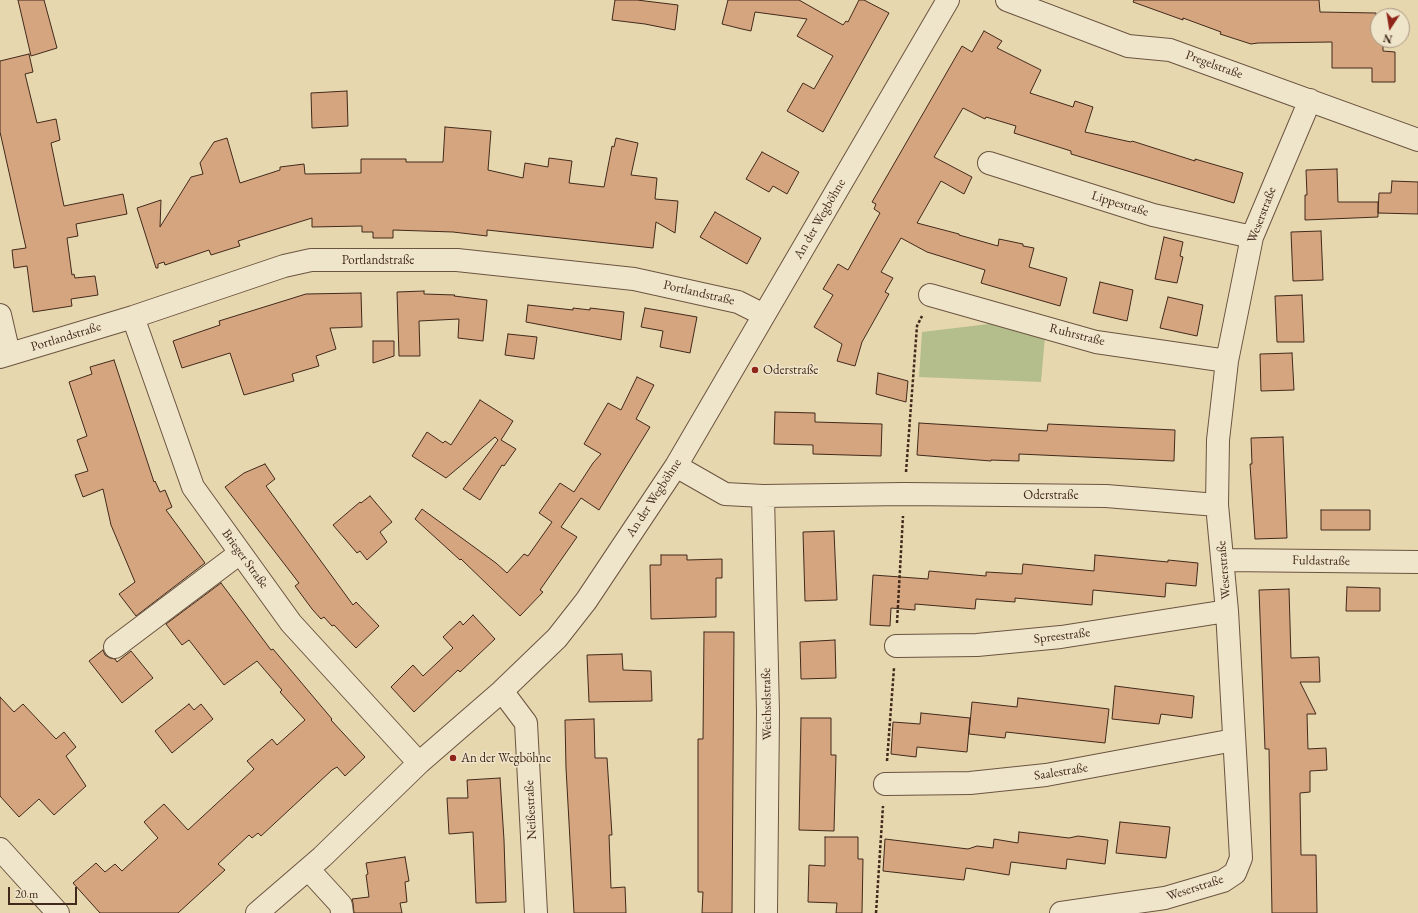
<!DOCTYPE html>
<html>
<head>
<meta charset="utf-8">
<style>
	body { margin:0 }
	#map { position:relative; width:1418px; height:913px; overflow:hidden; background:#e7d7af; font-family:"EB Garamond",serif }
	canvas { display:block }
	.north { position:absolute; left:1370px; top:8px; width:40px; height:40px; box-sizing:border-box; background:#efe5cb; border:1px solid #aa9a85; border-radius:50%; rotate:192deg; font-size:11px; font-weight:700; line-height:16px; text-align:center; color:#42291b }
	.north::after { content:''; display:block; margin:auto; width:14px; height:18px; background:#8f2418; clip-path:polygon(50% 0,100% 100%,50% 72%,0 100%) }
	.scale { position:absolute; left:8px; top:887px; width:69px; height:18px; box-sizing:border-box; border:2px solid #42291b; border-top:0; padding-left:5px; font-size:12px; line-height:14px; white-space:nowrap; color:#42291b; -webkit-text-stroke:3px #efe5cb; paint-order:stroke }
</style>
</head>
<body>
<div id="map">
<canvas width="1418" height="913"></canvas>
<div class="north">N</div>
<div class="scale">20 m</div>
</div>
<script>
const ctx = document.querySelector('canvas').getContext('2d');
ctx.lineJoin = 'round';
function fillPath(path, color) {
  ctx.fillStyle = color;
  ctx.fill(path, 'evenodd');
}
function shape(rows) {
  const path = new Path2D();
  for (const r of rows) {
    path.moveTo(r[0], r[1]);
    for (let i = 2; i < r.length; i += 2) path.lineTo(r[i], r[i + 1]);
  }
  return path;
}
function strokePath(path, color, width, dash) {
  ctx.strokeStyle = color;
  ctx.lineWidth = width;
  ctx.lineCap = dash ? 'butt' : 'round';
  ctx.setLineDash(dash || []);
  ctx.stroke(path);
}
function label(font, color, halo, rows, align = 'center') {
  ctx.font = font + ' "EB Garamond",serif';
  ctx.lineWidth = 3;
  ctx.setLineDash([]);
  ctx.textBaseline = 'middle';
  ctx.strokeStyle = halo;
  ctx.fillStyle = color;
  for (const [text, x, y, turn = 0] of rows) {
    ctx.save();
    ctx.translate(x, y);
    ctx.rotate((+turn || 0) * Math.PI / 180);
    ctx.textAlign = isNaN(turn) ? turn : align;
    if (halo) ctx.strokeText(text, 0, 0);
    ctx.fillText(text, 0, 0);
    ctx.restore();
  }
}
const green = shape([
	[997,323,1045,336,1041,382,919,377,922,332]
]);
const building = shape([
	[18,0,44,0,57,48,31,56,18,0],
	[615,0,637,0,678,5,675,30,645,24,612,20,615,0],
	[728,0,799,0,843,25,846,21,848,22,859,0,864,0,889,13,823,132,787,111,803,83,814,89,833,56,797,36,807,19,755,12,751,31,742,29,722,24,728,0],
	[1134,0,1319,0,1320,12,1376,13,1376,34,1378,34,1378,40,1383,40,1383,51,1395,52,1395,82,1372,82,1372,68,1332,68,1332,42,1258,43,1251,44,1220,34,1221,32,1183,18,1183,20,1133,2,1134,0],
	[984,31,1002,41,997,48,1041,70,1030,93,1073,107,1075,101,1093,107,1085,132,1131,142,1132,141,1195,161,1195,159,1243,173,1234,203,1071,154,1071,151,1014,133,1016,126,986,117,985,119,963,108,934,157,972,177,964,194,941,181,917,223,959,234,959,235,998,246,999,239,1023,244,1023,246,1034,248,1029,267,1067,278,1060,306,981,283,985,270,927,252,901,238,881,272,893,278,885,292,889,294,862,342,855,366,837,361,842,344,814,327,833,295,823,289,838,264,848,270,880,213,874,209,876,204,872,202,962,46,972,52,984,31],
	[29,54,33,72,25,74,37,123,56,119,60,140,51,143,64,206,123,194,127,214,76,224,78,236,67,238,72,275,74,274,75,278,95,276,98,295,71,299,72,306,33,312,27,266,14,268,12,250,26,248,0,132,0,61,29,54],
	[347,91,348,126,312,128,311,93,347,91],
	[445,127,491,131,488,170,523,178,525,163,548,167,549,158,572,161,569,183,604,187,612,146,614,147,616,138,638,143,631,175,657,178,655,199,678,201,675,233,656,222,653,248,487,230,487,236,453,232,393,230,393,238,373,238,373,232,362,232,362,226,312,227,312,218,238,241,240,246,230,249,211,255,209,250,165,265,164,262,158,264,158,268,156,268,137,208,161,200,160,227,191,177,203,174,200,163,214,142,227,138,240,183,280,170,280,167,304,164,305,174,361,173,361,159,406,159,406,162,443,162,445,127],
	[762,152,799,172,787,194,773,186,769,192,746,179,762,152],
	[1337,169,1338,202,1378,202,1378,217,1305,220,1305,195,1307,195,1306,170,1337,169],
	[1392,181,1418,182,1418,214,1378,213,1379,193,1391,193,1392,181],
	[715,212,761,238,747,264,700,237,715,212],
	[1321,231,1323,280,1293,281,1291,232,1321,231],
	[1164,237,1183,242,1180,256,1183,257,1177,283,1155,279,1164,237],
	[1100,282,1133,290,1127,321,1093,313,1100,282],
	[424,291,424,294,455,295,454,296,487,300,483,341,458,338,459,319,419,321,420,356,399,356,397,292,424,291],
	[361,293,362,327,330,328,336,349,316,356,319,366,292,374,294,381,244,395,230,353,182,368,173,341,220,325,219,321,306,294,361,293],
	[1302,295,1304,342,1277,342,1275,296,1302,295],
	[1168,297,1203,305,1197,336,1160,328,1168,297],
	[528,305,573,310,573,308,590,310,590,308,624,312,621,340,526,322,528,305],
	[645,308,697,317,690,353,660,347,663,331,641,327,645,308],
	[508,334,537,337,534,359,505,355,508,334],
	[373,341,394,341,394,356,373,363,373,341],
	[1292,353,1294,390,1261,391,1260,354,1292,353],
	[114,360,154,482,155,481,160,492,165,490,172,507,166,510,205,563,136,616,119,594,135,582,111,525,103,489,83,497,75,475,88,471,77,440,87,436,69,382,92,374,90,367,114,360],
	[878,373,908,381,906,402,876,394,878,373],
	[637,377,654,385,636,419,650,427,599,510,581,498,561,527,577,537,540,590,543,592,520,616,461,559,460,560,415,519,422,509,496,563,507,573,524,554,528,556,552,522,539,513,560,483,574,492,593,463,601,454,584,444,608,403,621,410,637,377],
	[480,400,513,421,501,440,516,449,504,466,502,465,480,500,463,489,498,440,495,437,446,478,412,456,427,432,443,443,445,441,451,445,480,400],
	[775,412,815,413,815,422,882,424,881,456,813,454,813,445,774,444,775,412],
	[919,423,1047,431,1048,424,1175,430,1174,461,1019,454,1019,461,991,460,991,461,917,455,919,423],
	[1283,437,1287,538,1255,539,1250,464,1252,464,1251,438,1283,437],
	[265,464,275,479,266,486,353,605,356,602,379,626,356,648,334,625,332,626,324,617,321,619,312,609,295,586,299,583,225,487,244,473,265,464],
	[370,496,392,522,380,532,387,542,367,560,360,551,357,553,333,525,360,502,361,503,370,496],
	[1321,510,1370,510,1370,530,1321,530,1321,510],
	[834,531,837,600,805,601,803,532,834,531],
	[661,555,687,555,687,560,722,559,722,578,716,578,716,617,651,619,650,565,661,565,661,555],
	[1095,555,1168,562,1168,560,1198,563,1196,586,1166,583,1165,597,1093,590,1092,605,1015,598,1015,602,976,599,975,609,915,604,915,610,891,608,890,626,870,625,873,575,928,579,929,571,986,576,986,572,1022,574,1023,564,1094,571,1095,555],
	[221,583,271,650,273,649,332,719,331,720,365,757,345,776,337,767,332,770,261,836,258,833,252,838,249,835,218,864,225,870,178,913,100,913,73,883,96,863,105,872,115,864,122,871,158,838,144,822,164,804,188,830,254,769,247,761,272,739,277,745,305,720,280,692,282,690,257,661,224,685,189,640,182,645,166,624,221,583],
	[1347,587,1380,588,1380,611,1346,611,1347,587],
	[1289,589,1291,658,1319,657,1320,682,1300,682,1316,714,1307,714,1308,749,1326,748,1327,770,1310,771,1310,792,1300,793,1301,855,1316,855,1317,913,1272,913,1269,749,1265,749,1259,590,1289,589],
	[473,615,495,639,460,672,458,670,414,712,391,687,413,665,423,676,453,648,443,637,460,621,463,625,473,615],
	[704,632,734,632,732,913,702,913,703,892,698,892,698,739,703,739,704,632],
	[835,640,836,678,801,679,800,642,835,640],
	[103,650,105,655,110,658,115,659,117,662,131,651,153,678,122,703,89,661,103,650],
	[622,654,623,670,651,671,652,701,589,702,587,655,622,654],
	[1115,686,1194,696,1192,718,1161,714,1159,724,1112,719,1115,686],
	[0,697,14,712,23,704,56,739,64,732,76,747,66,756,86,786,54,815,39,799,19,817,0,796,0,697],
	[1018,698,1109,709,1105,743,1006,732,1005,738,969,734,972,702,1017,707,1018,698],
	[189,704,194,710,201,704,213,719,172,753,155,731,189,704],
	[921,713,970,718,967,752,917,747,916,757,891,754,893,722,920,724,921,713],
	[801,718,831,718,831,755,836,755,834,831,799,830,801,718],
	[594,719,595,758,607,758,612,835,609,835,611,888,625,887,626,913,574,913,566,768,565,720,594,719],
	[500,778,504,840,506,902,476,903,473,832,449,834,447,798,468,798,467,780,500,778],
	[1120,822,1170,827,1166,858,1116,853,1120,822],
	[1019,832,1069,838,1078,836,1108,840,1105,864,1067,859,1066,869,1011,862,1009,875,966,868,964,880,883,871,885,839,968,849,977,846,993,848,994,839,1018,843,1019,832],
	[825,837,858,837,858,859,863,859,862,913,836,913,837,903,808,902,809,865,825,866,825,837],
	[405,857,409,881,405,882,407,902,400,903,402,913,354,913,353,903,352,899,369,897,366,875,368,874,366,863,405,857]
]);
const path = shape([
	[906,472,917,326,922,316],
	[897,623,903,516],
	[887,761,894,668],
	[876,913,883,806]
]);
const minor = shape([
	[1007,0,1128,46,1170,50,1418,140],
	[989,163,1153,215,1252,237],
	[930,295,1096,342,1227,361],
	[0,315,9,354],
	[133,317,193,487,291,623,419,763],
	[0,357,133,317,284,266,311,260,457,260,634,279,738,302,764,315],
	[676,466,725,494,763,496,904,494,1106,496,1217,505],
	[763,496,768,712,766,913],
	[1223,560,1418,562],
	[896,646,977,645,1061,637,1227,611],
	[115,647,240,553],
	[502,691,526,723,536,913],
	[885,784,970,783,1046,775,1234,740],
	[0,849,58,913],
	[308,869,341,905,342,913],
	[257,913,322,857,419,763,502,691,557,638,586,601,676,466,948,0],
	[1061,913,1165,898,1223,881,1235,873,1241,858,1227,611,1217,505,1218,440,1227,361,1252,237,1310,100]
]);
const markers = [
	[755,370,4,"#8f2418"],
	[453,758,4,"#8f2418"]
];
const streetNames = [
	["Pregelstraße",1214,65,20],
	["Lippestraße",1120,204,17],
	["Weserstraße",1262,215,-69],
	["An der Wegböhne",820,219,-60],
	["Portlandstraße",378,260],
	["Portlandstraße",699,293,13],
	["Ruhrstraße",1077,335,14],
	["Portlandstraße",66,337,-17],
	["Oderstraße",1051,495],
	["An der Wegböhne",654,498,-57],
	["Brieger Straße",245,559,54],
	["Fuldastraße",1321,561,1],
	["Weserstraße",1224,570,-95],
	["Spreestraße",1062,636,-7],
	["Weichselstraße",767,704,-91],
	["Saalestraße",1061,772,-9],
	["Neißestraße",531,810,-93],
	["Weserstraße",1195,888,-18]
];
const poiNames = [
	["Oderstraße",763,370],
	["An der Wegböhne",461,758]
];
fillPath(green, '#b4be8c');
fillPath(building, '#d4a57e');
strokePath(building, '#42291b', 1);
strokePath(minor, '#6b5440', 24);
strokePath(path, '#42291b', 2.5, [3, 2]);
strokePath(minor, '#efe5cb', 22);
for (const [x, y, r, color] of markers) {
  const dot = new Path2D();
  dot.arc(x, y, r, 0, 2 * Math.PI);
  ctx.fillStyle = color;
  ctx.fill(dot);
  strokePath(dot, '#efe5cb', 1.5);
}
label('13px', '#42291b', '#efe5cb', streetNames);
label('13px', '#42291b', '#efe5cb', poiNames, 'left');
</script>
</body>
</html>
